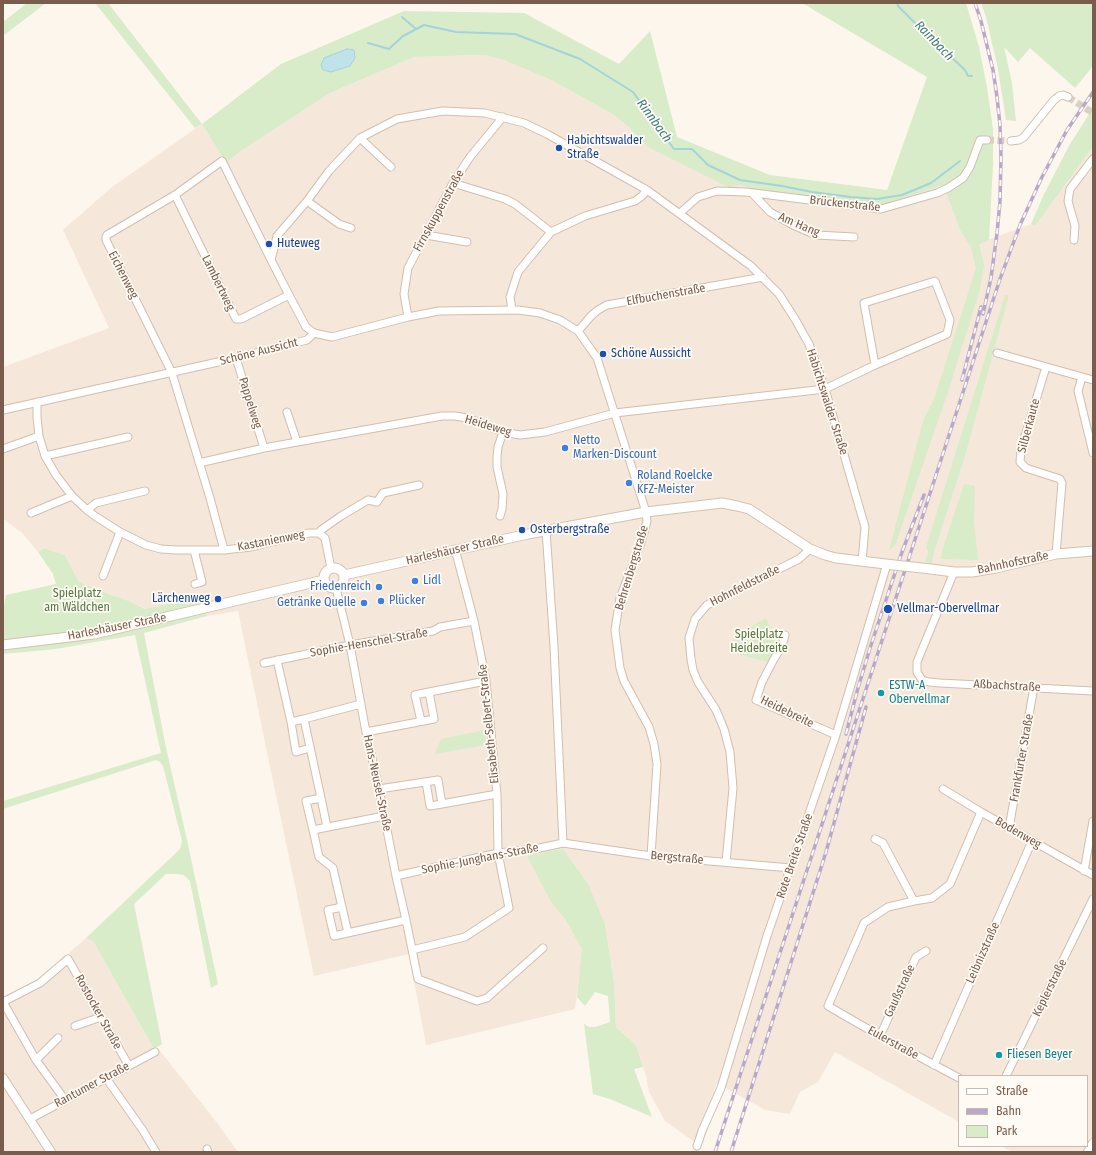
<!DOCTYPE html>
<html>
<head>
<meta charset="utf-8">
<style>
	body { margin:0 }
	#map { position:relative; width:1096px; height:1155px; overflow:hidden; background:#fdf6ec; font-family:"Fira Sans Condensed",sans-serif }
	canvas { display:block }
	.frame { position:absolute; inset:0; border:4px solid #7a5c4d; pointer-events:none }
	.legend { position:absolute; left:958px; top:1075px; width:130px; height:72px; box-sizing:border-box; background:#fffaf3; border:1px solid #cabbb1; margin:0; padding:5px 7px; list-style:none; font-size:12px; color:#7a5c4d }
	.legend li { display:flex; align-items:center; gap:8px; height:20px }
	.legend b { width:20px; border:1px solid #cabbb1 }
</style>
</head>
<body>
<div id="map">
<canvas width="1096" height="1155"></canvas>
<div class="frame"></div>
<ul class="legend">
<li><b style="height:5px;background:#fff"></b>Straße</li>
<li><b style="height:5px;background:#b9a8c9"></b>Bahn</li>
<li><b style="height:11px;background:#d8ecc9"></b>Park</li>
</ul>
</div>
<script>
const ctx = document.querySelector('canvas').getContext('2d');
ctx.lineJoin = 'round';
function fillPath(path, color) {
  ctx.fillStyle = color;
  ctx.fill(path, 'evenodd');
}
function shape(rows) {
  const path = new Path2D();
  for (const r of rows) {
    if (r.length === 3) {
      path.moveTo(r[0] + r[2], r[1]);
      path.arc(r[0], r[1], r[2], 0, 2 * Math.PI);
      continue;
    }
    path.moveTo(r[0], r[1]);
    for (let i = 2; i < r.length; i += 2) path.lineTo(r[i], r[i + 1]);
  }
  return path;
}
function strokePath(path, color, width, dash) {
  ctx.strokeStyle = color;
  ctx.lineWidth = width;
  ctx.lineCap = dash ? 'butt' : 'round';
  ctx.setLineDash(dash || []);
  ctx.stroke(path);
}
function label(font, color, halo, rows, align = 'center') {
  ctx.font = font + ' "Fira Sans Condensed",sans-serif';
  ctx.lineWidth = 3.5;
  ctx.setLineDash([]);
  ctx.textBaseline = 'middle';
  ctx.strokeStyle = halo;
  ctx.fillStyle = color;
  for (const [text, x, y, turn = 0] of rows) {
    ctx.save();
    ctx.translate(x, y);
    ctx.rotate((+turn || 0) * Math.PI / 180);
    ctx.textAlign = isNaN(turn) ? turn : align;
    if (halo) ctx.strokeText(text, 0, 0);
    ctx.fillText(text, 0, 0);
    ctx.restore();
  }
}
const residential = shape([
	[484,55,502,58,551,80,614,115,630,128,740,185,754,189,881,206,943,185,960,230,979,243,1031,224,1035,226,1093,147,1093,1152,1012,1152,1001,1146,1087,1146,1087,1076,959,1076,959,1122,835,1052,818,1082,800,1092,790,1114,765,1110,717,1083,696,1143,665,1121,649,1092,646,1076,636,1045,616,1027,614,982,605,924,563,849,554,850,528,856,552,904,565,919,583,949,575,1009,426,1045,409,954,314,976,269,762,238,611,207,616,202,596,146,609,129,601,109,594,79,582,65,555,44,548,38,552,22,533,3,519,3,367,109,328,63,230,112,187,202,124,226,163,241,151,330,93,414,57],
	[86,938,93,941,154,1049,157,1048,161,1052,218,1124,238,1152,3,1152,3,999,41,978]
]);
const green = shape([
	[27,3,46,3,3,36,3,22],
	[95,3,108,3,202,124,281,64,404,11,524,13,619,64,650,31,677,137,770,175,887,190,927,77,802,3,966,3,979,47,987,87,993,129,993,165,989,240,979,244,984,265,980,289,950,386,895,546,889,550,923,421,934,399,976,268,971,247,960,230,943,185,881,206,754,189,740,185,730,188,648,147,630,128,614,115,551,80,502,59,484,55,414,57,330,93,241,151,226,163,202,124,195,128],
	[981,3,1093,3,1093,66,1075,88,1030,48,1018,62,1004,47,1012,83,1016,121,1006,120,998,69,986,17],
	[1093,108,1093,147,1035,226,1031,224,1044,194,1070,144],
	[1005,295,1009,295,965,456,934,552,932,563,925,562,928,552,926,547],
	[964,484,975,486,974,522,978,560,941,559,942,551],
	[44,548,65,555,79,582,109,594,129,601,145,609,202,596,207,616,144,633,165,743,187,840,218,984,211,988,190,881,184,875,176,874,166,874,134,904,162,1044,154,1049,93,941,86,938,180,849,182,841,163,766,160,762,156,760,3,809,3,801,161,753,135,635,56,649,3,654,3,611,6,595,56,584,53,574,38,552],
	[766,618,778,644,768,662,733,653,735,636],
	[485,730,486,745,435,754,441,739],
	[563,849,588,884,605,924,614,982,616,1027,636,1045,643,1067,634,1069,652,1117,610,1099,593,1094,584,1024,589,1027,595,1027,610,1022,608,996,595,992,585,1006,577,997,582,949,565,919,552,904,527,856,554,850]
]);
const water = shape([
	[347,49,354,50,355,58,350,66,331,72,323,70,321,65,324,58,347,49]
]);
const stream = shape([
	[897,3,898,6,915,23,965,70,968,76,972,76],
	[402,17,416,29],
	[368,43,389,49,403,36,424,25,456,32,515,34,580,59,633,92,674,149,692,149,708,165,740,180,782,186,812,192,851,197,877,199,902,195,931,183,960,161]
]);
const minorTunnel = shape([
	[1068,97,1093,113],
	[987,140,1011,141]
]);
const minor = shape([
	[360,138,391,167],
	[1011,141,1019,140,1024,137,1054,100,1059,96,1063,95,1068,97],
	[453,183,505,199,515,204,551,232],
	[752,193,770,212,793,225,816,235,854,237],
	[175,195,236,319,241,319,289,295],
	[307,201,339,224,351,228],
	[680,213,698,197,717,191,746,192,881,209,937,193,948,188,963,178,970,167,980,140,987,140],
	[426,235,467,242],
	[1074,240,1075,226,1068,201,1070,189,1093,159],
	[512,310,510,297,518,272,551,232,585,216,635,201,642,196,647,190],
	[408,317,404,294,408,268,453,183,470,157,503,117],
	[578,331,591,316,598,310,607,305,763,277],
	[997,353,1093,380],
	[236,358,264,448],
	[1046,367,1021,449,1020,462,1026,468,1060,479,1062,483,1056,554],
	[1082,377,1078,391,1093,453],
	[37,402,37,417,39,436,45,456,56,475,72,496,87,510,95,516,120,532,146,545,161,549,176,550,224,550,251,547,309,533,319,533,325,538,331,568],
	[3,410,236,358,307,340,314,333],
	[287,412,297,442],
	[3,449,39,436],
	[45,456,128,437],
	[199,463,264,448,442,416,455,416,467,418,503,432,520,435,545,432,615,413,825,389,875,365,947,334,950,320,935,281,864,303,875,365],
	[87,510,96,503,145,491],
	[31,513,72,496],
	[500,516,502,509,503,494,497,467,497,457,498,447,503,432],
	[546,530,554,647,563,843],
	[319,533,321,530,341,516,368,500,377,502,383,493,419,485],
	[194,550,202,582,195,584],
	[224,550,210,498,172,373,106,240,106,237,107,235,175,195,222,161,271,260],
	[954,572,917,662,917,672,922,680,929,682,940,683,1093,691],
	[103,576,120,532],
	[336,588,350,645,366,732,379,789,396,876,406,920,418,979,477,1001,487,998,543,948],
	[785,635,782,646,774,659,762,682,756,700,836,735],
	[277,660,291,722,296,752,310,748],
	[264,663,350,645,433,631,440,627,474,621],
	[304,719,321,798,306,801,313,830,384,816],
	[421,721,415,695,429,692],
	[291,722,304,719,361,704],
	[366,732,434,719,429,692,486,681],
	[426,782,430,806,442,804],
	[379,789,438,780,442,804,497,794],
	[943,789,981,812,1093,875],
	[321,798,327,827],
	[1009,828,1034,687],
	[313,830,319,857,333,868,342,907,328,910,334,936,406,920],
	[875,839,883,843,914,901],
	[651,856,657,764,654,744,649,727,624,681,620,668,615,630,620,598,641,543,647,521,646,512,597,358,578,331,560,320,540,313,518,310,439,311,408,317,332,337,314,333,306,327,289,295,271,260,277,236,307,201,329,171,360,138,397,119,443,111,485,113,524,123,547,134,647,190,751,266,779,294,795,319,809,344,825,389,865,527,862,562],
	[726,862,733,788,730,752,724,729,716,710,698,682,693,670,691,659,689,638,695,619,707,605,799,559,810,549],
	[1084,871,1093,821],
	[396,876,498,853,535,849,563,843,651,856,791,868],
	[342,907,348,933],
	[412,950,465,937,509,908,498,853,497,794,486,681,474,621,455,549],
	[3,1002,40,983,68,959,129,1066],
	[3,1002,36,1060,65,1100],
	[75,1026,101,1017],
	[880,1036,916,957,926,951],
	[36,1060,58,1038],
	[934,1065,1032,841],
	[1006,1076,1093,899],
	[106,1078,142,1129,156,1152],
	[959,1078,880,1036,828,1006,864,923,888,907,914,901,932,898,950,884,981,812],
	[30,1119,155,1052],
	[697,1146,702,1131,721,1088,767,936,836,735,887,564],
	[207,1149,208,1152]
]);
const tertiary = shape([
	[3,1078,51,1152],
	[1088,1152,1093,1143]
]);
const secondary = shape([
	[334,578,10],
	[931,569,954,572,972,572,996,568,1056,554,1093,551],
	[344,575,528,534,646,512,722,503,737,506,749,509,810,549,825,555,836,558,894,565],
	[3,645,94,634,324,580]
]);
const rail = shape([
	[975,3,981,21,993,70,997,97,1000,125,1001,157,1000,202,997,233,991,278,983,314],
	[962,380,981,307],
	[846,734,858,688,871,645,902,552,924,495],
	[715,1152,1000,279,1020,225,1042,177,1067,130,1093,92],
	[731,1152,826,852,866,707]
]);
const secondaryBridge = shape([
	[894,565,931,569]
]);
const markers = [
	[559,148,4,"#1a4fb4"],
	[269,244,4,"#1a4fb4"],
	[603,354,4,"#1a4fb4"],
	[565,448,4,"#3f7fe0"],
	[629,483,4,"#3f7fe0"],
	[522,530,4,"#1a4fb4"],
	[415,581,4,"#3f7fe0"],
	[379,587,4,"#3f7fe0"],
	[218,599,4,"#1a4fb4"],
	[381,601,4,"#3f7fe0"],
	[364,603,4,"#3f7fe0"],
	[888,609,5,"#1a4fb4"],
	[881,693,4,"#0f9aa8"],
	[999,1055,4,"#0f9aa8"]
];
const transitNames = [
	["Habichtswalder",567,141],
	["Straße",567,155],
	["Huteweg",277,244],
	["Schöne Aussicht",611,354],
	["Osterbergstraße",530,530],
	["Lärchenweg",210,599,"right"],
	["Vellmar-Obervellmar",897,609]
];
const streetNames = [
	["Brückenstraße",845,204,6],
	["Firnskuppenstraße",439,211,-61],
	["Am Hang",799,225,23],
	["Eichenweg",123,275,63],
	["Lambertweg",218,283,64],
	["Elfbuchenstraße",666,295,-10],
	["Schöne Aussicht",259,352,-14],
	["Habichtswalder Straße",827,402,72],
	["Pappelweg",250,403,73],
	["Heideweg",488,426,17],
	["Silberkaute",1029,426,-75],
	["Kastanienweg",271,541,-11],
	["Harleshäuser Straße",455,550,-13],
	["Bahnhofstraße",1013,563,-12],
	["Behrenbergstraße",632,568,-73],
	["Hohnfeldstraße",745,586,-27],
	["Harleshäuser Straße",117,627,-11],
	["Sophie-Henschel-Straße",369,643,-10],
	["Aßbachstraße",1007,686,3],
	["Heidebreite",787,712,26],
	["Elisabeth-Selbert-Straße",489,724,-96],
	["Frankfurter Straße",1022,758,-80],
	["Hans-Neusel-Straße",377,783,78],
	["Bodenweg",1018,833,30],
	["Rote Breite Straße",795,856,-71],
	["Bergstraße",677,858,5],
	["Sophie-Junghans-Straße",480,859,-11],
	["Leibnizstraße",983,953,-66],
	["Keplerstraße",1050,988,-64],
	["Gaußstraße",900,991,-65],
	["Rostocker Straße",98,1012,61],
	["Eulerstraße",893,1043,29],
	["Rantumer Straße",92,1085,-28]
];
const shopNames = [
	["Netto",573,441],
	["Marken-Discount",573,455],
	["Roland Roelcke",637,476],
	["KFZ-Meister",637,490],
	["Lidl",423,581],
	["Friedenreich",371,587,"right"],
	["Plücker",389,601],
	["Getränke Quelle",356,603,"right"]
];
const parkNames = [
	["Spielplatz",77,594],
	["am Wäldchen",77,608],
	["Spielplatz",759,635],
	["Heidebreite",759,649]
];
const cultureNames = [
	["ESTW-A",889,686],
	["Obervellmar",889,700],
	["Fliesen Beyer",1007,1055]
];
const waterNames = [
	["Rainbach",934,41,46],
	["Rinnbach",654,121,54]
];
fillPath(residential, '#f5e8da');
fillPath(green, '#d8ecc9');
fillPath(water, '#bfe3e8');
strokePath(water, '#a5d3da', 1);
strokePath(stream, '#a5d3da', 2);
strokePath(minorTunnel, '#dcd0c4', 7, [7, 3.5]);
strokePath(minor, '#d1beb0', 9);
strokePath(tertiary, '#d1beb0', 10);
strokePath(secondary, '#d6c0b0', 11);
strokePath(minor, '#fff', 7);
strokePath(tertiary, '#fff', 8);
strokePath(secondary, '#fff', 9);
strokePath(rail, '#b9a8c9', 3.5);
strokePath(rail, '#fffaf3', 2, [6]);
strokePath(secondaryBridge, '#d6c0b0', 11, []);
strokePath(secondaryBridge, '#fff', 9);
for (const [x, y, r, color] of markers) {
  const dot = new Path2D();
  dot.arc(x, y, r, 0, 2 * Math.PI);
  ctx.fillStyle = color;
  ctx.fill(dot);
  strokePath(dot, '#fffaf3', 1.5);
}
label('12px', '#164399', '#fffaf3', transitNames, 'left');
label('12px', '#7a5c4d', '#fffaf3', streetNames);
label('12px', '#366cbe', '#fffaf3', shopNames, 'left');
label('12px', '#537a41', '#fffaf3', parkNames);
label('12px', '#0d838f', '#fffaf3', cultureNames, 'left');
label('italic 13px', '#437c86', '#fffaf3', waterNames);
</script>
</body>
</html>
